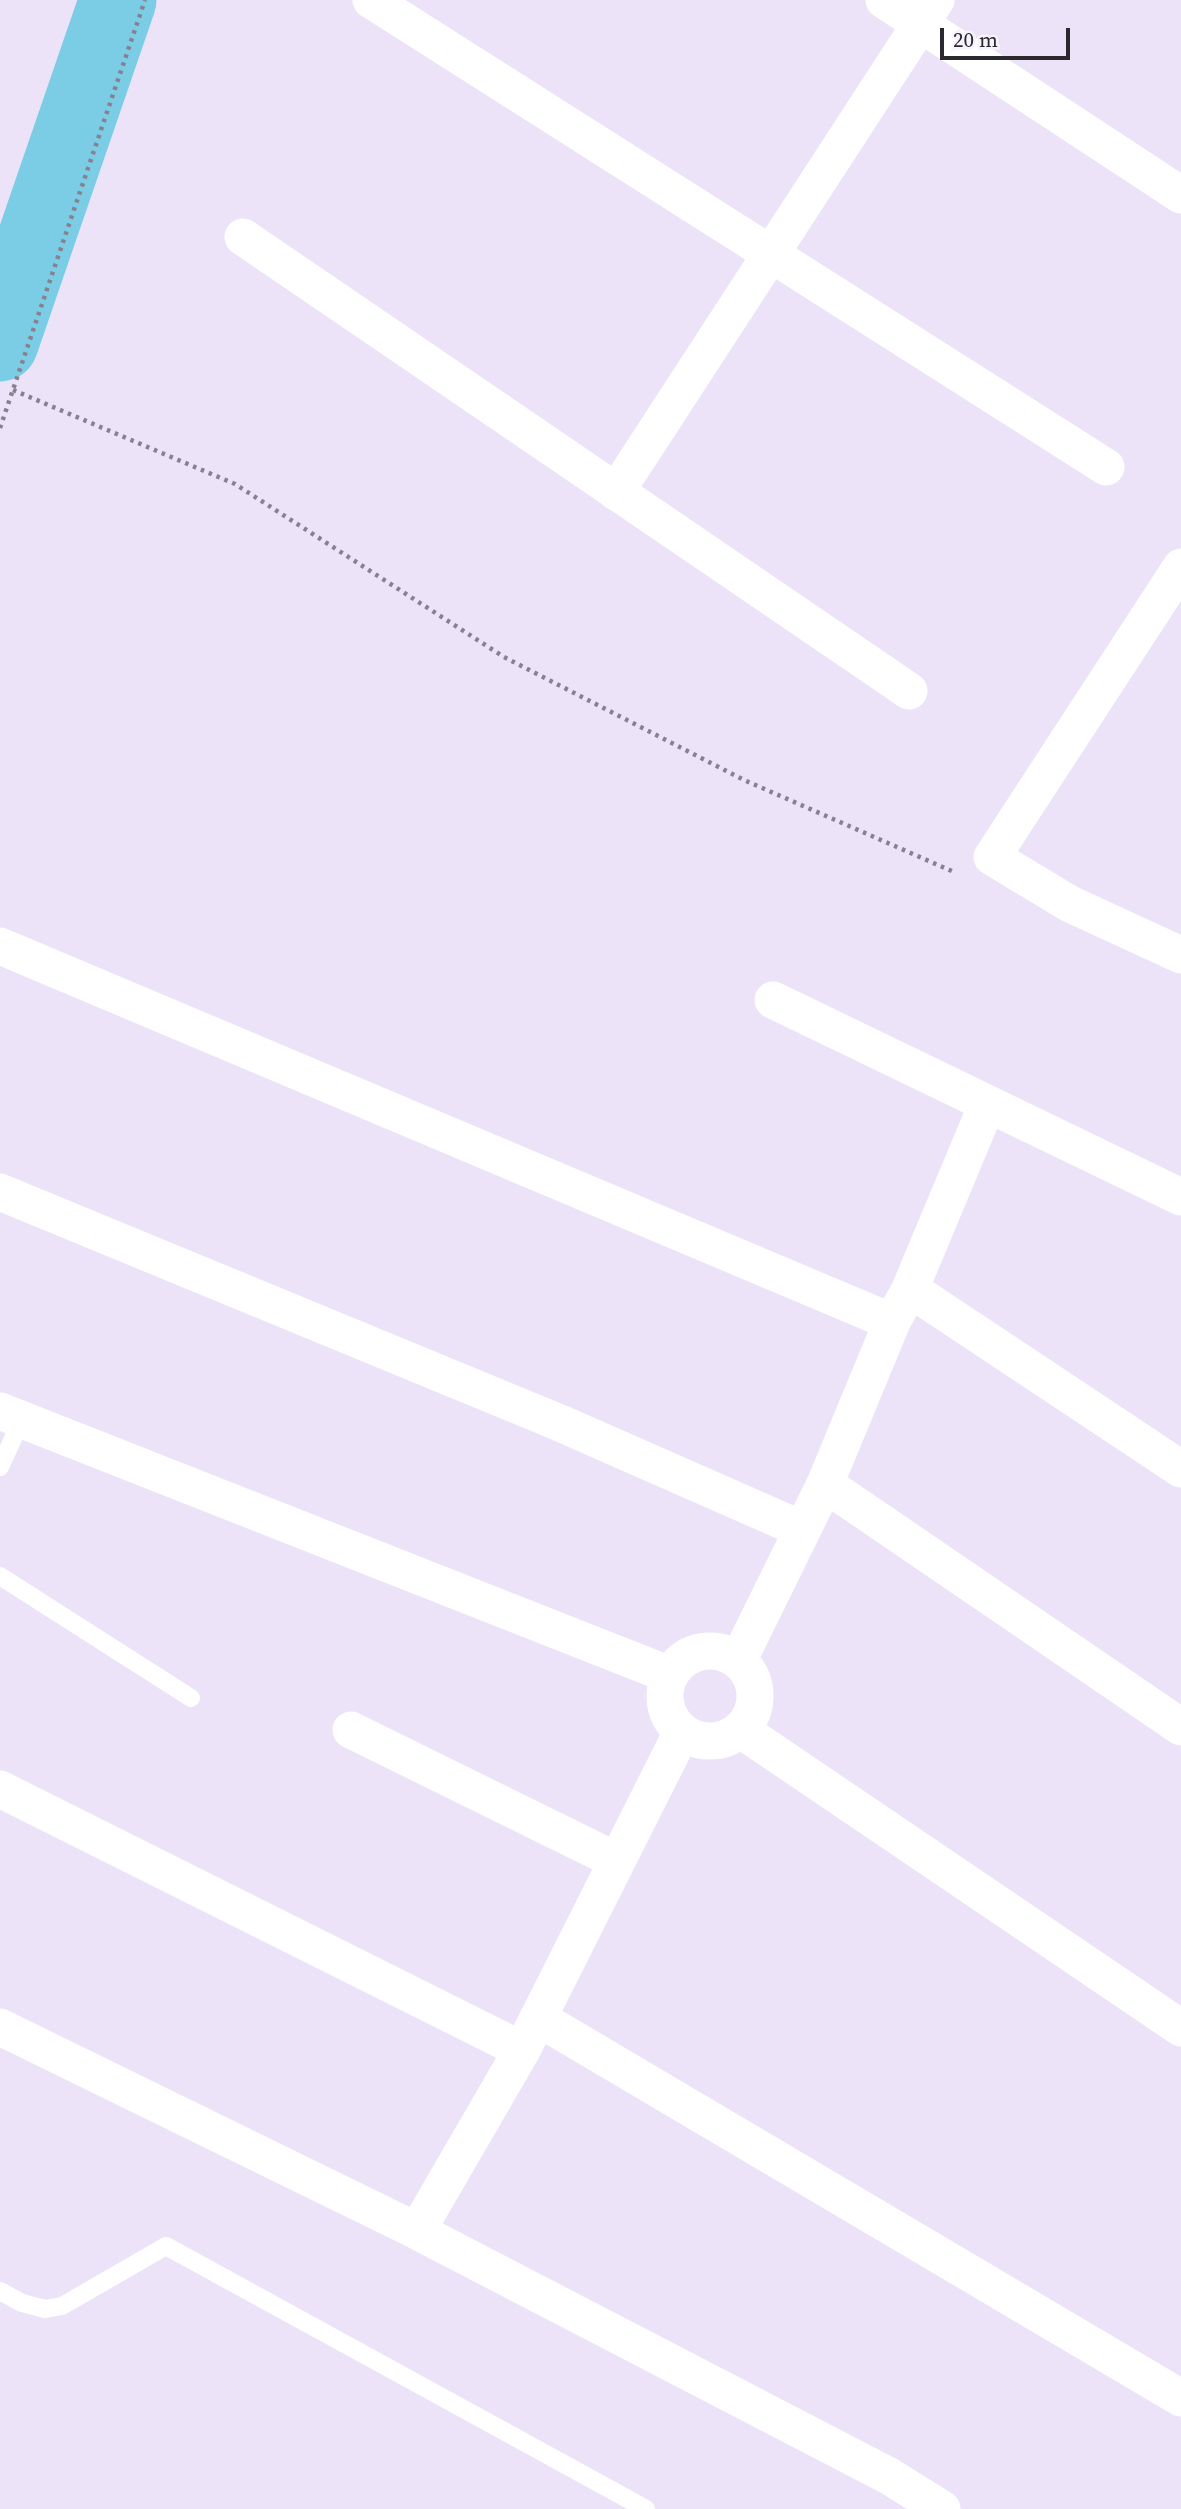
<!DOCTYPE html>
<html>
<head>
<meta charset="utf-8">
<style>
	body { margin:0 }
	#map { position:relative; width:1181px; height:2509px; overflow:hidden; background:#ece3f9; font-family:"Source Serif 4",serif }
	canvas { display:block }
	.scale { position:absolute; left:940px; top:28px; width:130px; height:32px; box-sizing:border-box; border:4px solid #2b2830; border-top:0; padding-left:9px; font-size:21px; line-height:24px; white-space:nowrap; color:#2b2830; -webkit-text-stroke:5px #f7f3fc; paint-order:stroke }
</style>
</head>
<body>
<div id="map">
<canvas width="1181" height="2509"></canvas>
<div class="scale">20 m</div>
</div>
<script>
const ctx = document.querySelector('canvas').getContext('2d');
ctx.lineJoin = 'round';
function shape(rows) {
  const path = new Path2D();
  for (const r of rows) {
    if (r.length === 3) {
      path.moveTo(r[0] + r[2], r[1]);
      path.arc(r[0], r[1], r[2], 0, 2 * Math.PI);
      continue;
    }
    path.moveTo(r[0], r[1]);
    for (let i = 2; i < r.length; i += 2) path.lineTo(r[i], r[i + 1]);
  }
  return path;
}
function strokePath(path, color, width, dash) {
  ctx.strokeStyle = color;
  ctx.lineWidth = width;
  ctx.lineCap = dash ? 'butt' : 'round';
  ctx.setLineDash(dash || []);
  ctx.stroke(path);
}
const river = shape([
	[0,343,118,0]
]);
const path = shape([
	[13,390,235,484,504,657,744,780,954,872],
	[0,428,145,0]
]);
const lane = shape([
	[0,1467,21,1421],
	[0,1576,191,1698],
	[0,2291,22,2303,45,2309,62,2306,166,2246,646,2509]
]);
const street = shape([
	[371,0,1106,467],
	[884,0,1181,195],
	[243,237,909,691],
	[616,492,936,0],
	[1181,567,992,857,1070,904,1181,955],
	[0,946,892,1322],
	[773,1000,1181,1197],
	[0,1192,560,1423,801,1529],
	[910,1289,1181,1469],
	[0,1411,670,1675],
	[825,1484,1181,1727],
	[710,1696,45],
	[738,1661,825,1484,892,1322,910,1289,987,1105],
	[351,1730,617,1861],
	[741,1730,1181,2028],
	[0,1789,522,2050],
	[538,2018,1181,2398],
	[0,2027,417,2231,889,2476,942,2509],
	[417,2231,522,2050,682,1732]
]);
strokePath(river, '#7bcde6', 77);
strokePath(path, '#87818f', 4.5, [3.5, 5]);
strokePath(lane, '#fff', 18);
strokePath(street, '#fff', 37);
</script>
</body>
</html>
